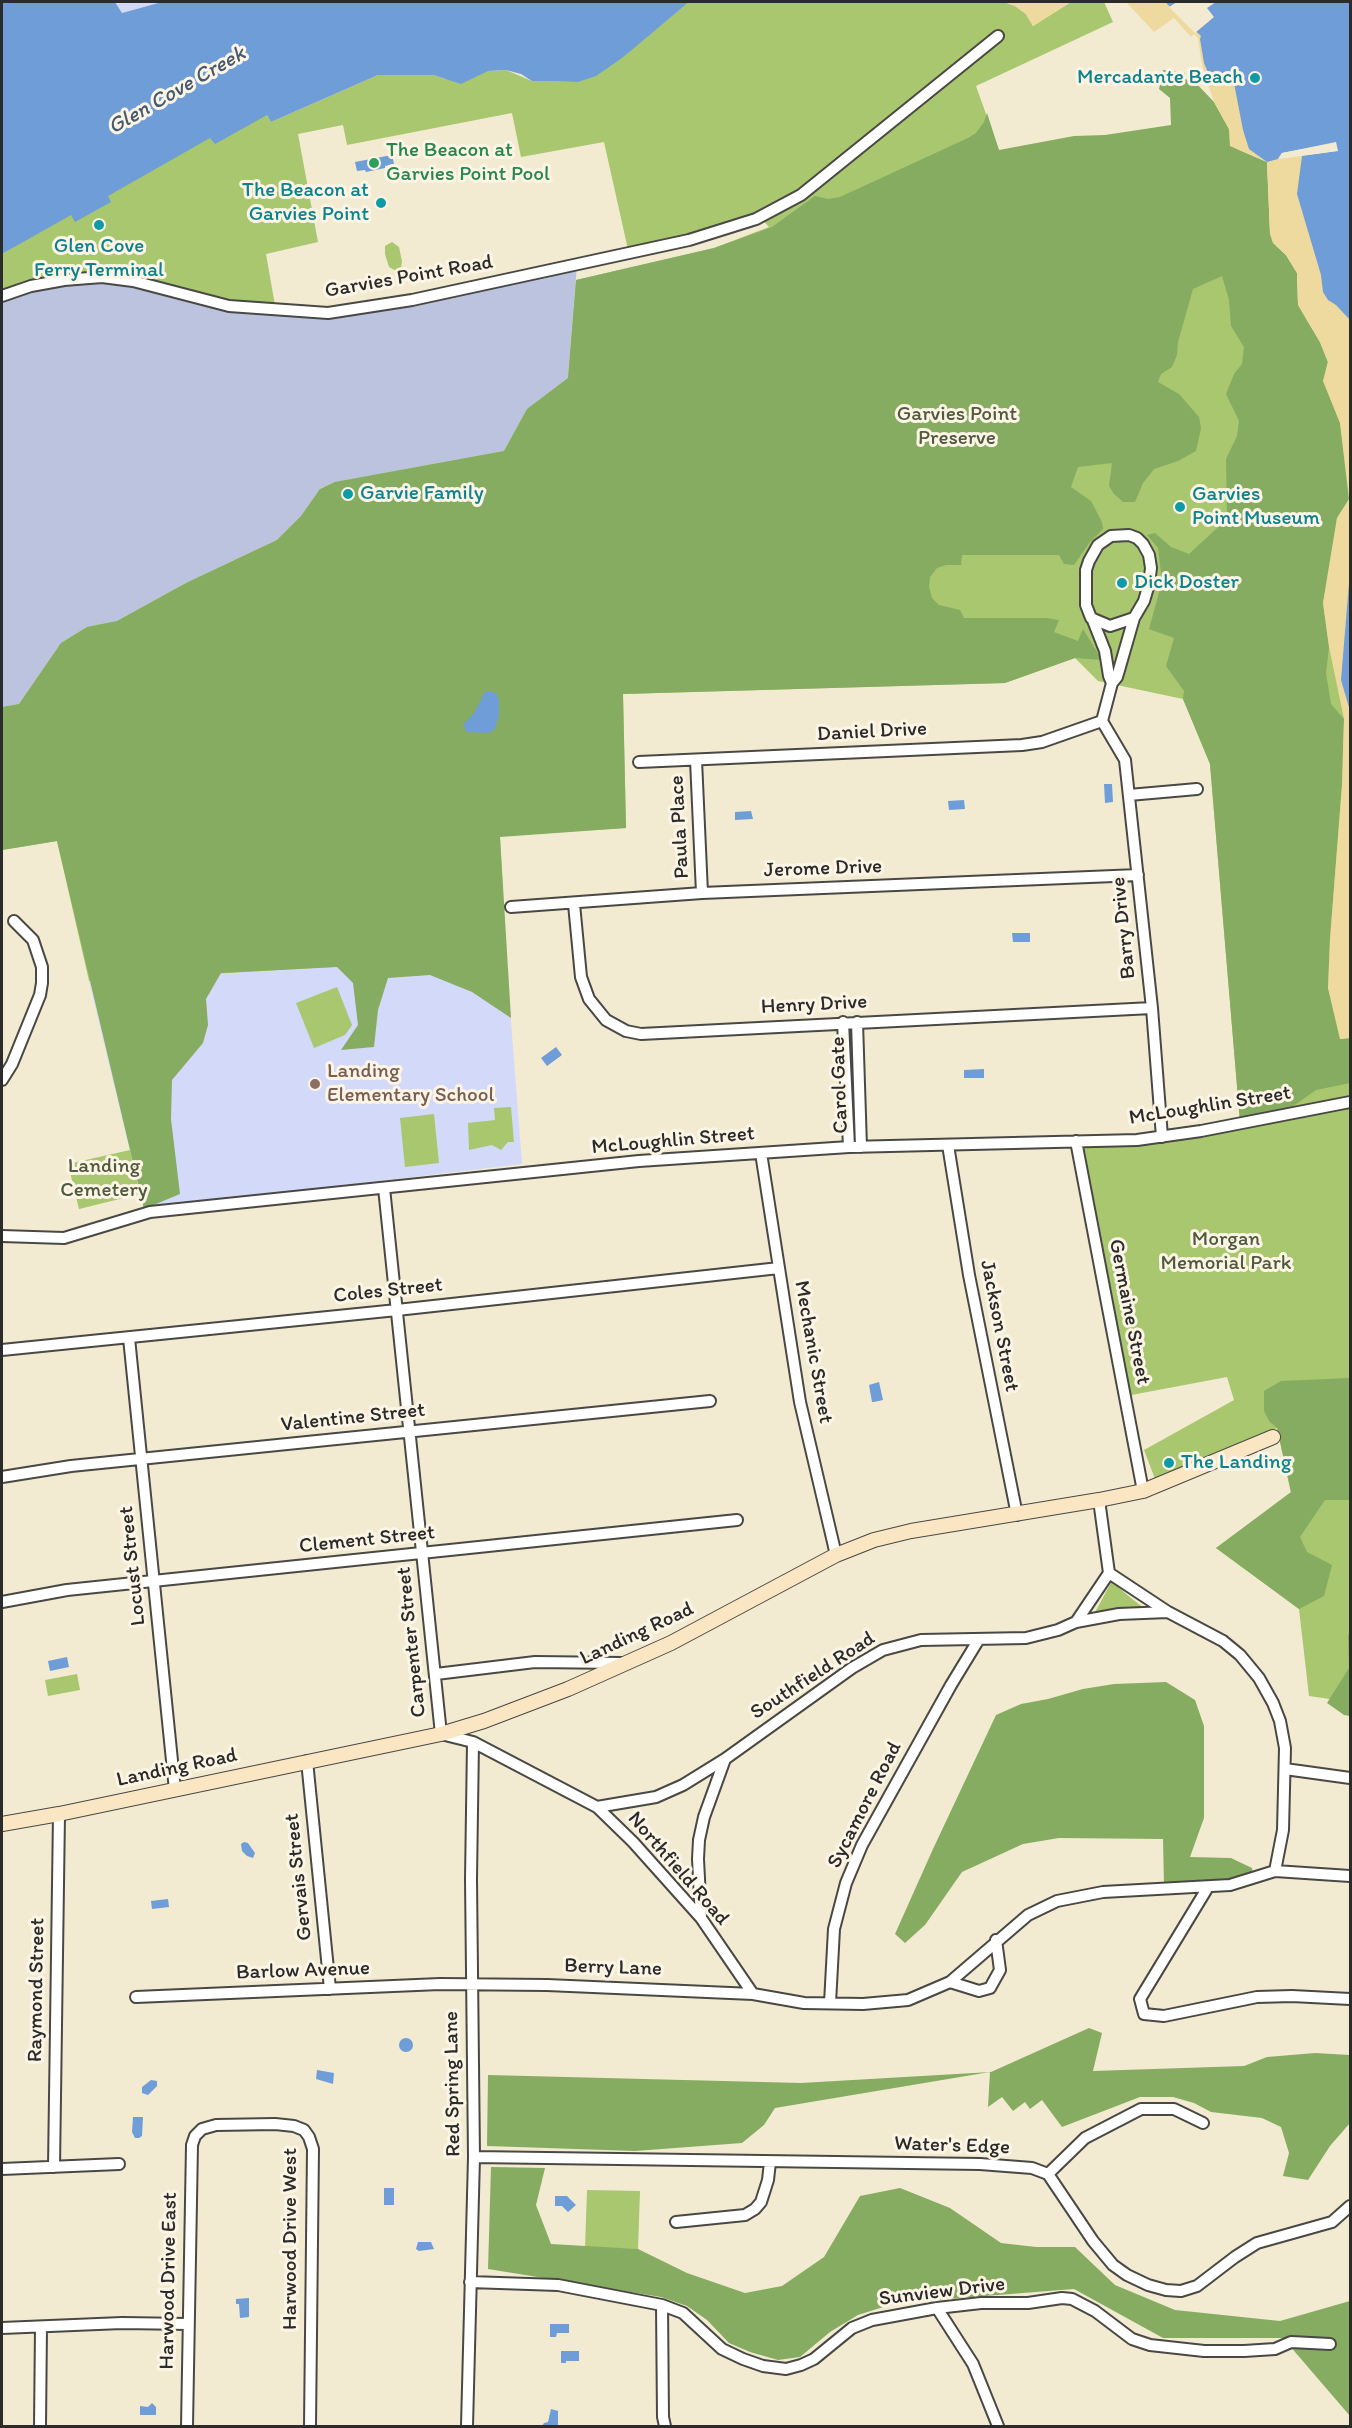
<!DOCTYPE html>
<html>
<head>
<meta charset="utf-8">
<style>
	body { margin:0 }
	#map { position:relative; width:1352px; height:2428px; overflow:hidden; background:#f2ebd1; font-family:Itim,sans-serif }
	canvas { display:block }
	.frame { position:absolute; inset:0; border:3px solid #2b2b2b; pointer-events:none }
</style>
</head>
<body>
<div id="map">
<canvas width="1352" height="2428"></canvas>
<div class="frame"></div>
</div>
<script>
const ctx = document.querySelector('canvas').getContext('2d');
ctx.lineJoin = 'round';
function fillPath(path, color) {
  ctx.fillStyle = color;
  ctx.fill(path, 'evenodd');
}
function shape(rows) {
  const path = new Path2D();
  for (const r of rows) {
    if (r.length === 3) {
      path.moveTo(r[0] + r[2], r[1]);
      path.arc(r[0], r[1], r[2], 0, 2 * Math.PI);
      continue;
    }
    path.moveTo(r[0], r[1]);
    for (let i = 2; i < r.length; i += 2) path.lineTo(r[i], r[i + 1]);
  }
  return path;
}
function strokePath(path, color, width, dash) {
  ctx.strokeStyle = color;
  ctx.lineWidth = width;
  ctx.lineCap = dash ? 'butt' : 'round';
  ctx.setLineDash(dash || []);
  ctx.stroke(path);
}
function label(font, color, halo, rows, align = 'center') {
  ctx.font = font + ' Itim,sans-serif';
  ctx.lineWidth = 6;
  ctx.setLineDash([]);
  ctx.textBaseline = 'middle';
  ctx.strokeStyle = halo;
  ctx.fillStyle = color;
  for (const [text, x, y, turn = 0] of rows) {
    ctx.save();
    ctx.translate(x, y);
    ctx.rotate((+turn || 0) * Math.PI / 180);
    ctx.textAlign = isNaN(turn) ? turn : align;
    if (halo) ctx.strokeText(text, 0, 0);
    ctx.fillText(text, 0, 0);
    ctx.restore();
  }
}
const built = shape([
	[115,2,162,2,122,13],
	[506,957,522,1164,144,1209,89,981]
]);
const industrial = shape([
	[577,265,568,378,527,409,504,451,336,482,321,488,301,516,277,540,186,583,117,621,87,627,61,643,19,704,2,707,2,297,103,278,328,314]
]);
const green = shape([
	[689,2,1004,2,1015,6,1026,14,1033,26,1071,2,1104,2,1113,22,976,86,1007,173,1229,129,1350,430,1350,533,1344,719,1340,1039,1350,1038,1350,1702,1309,1696,1299,1609,1216,1548,1291,1493,1277,1428,1155,1479,1144,1450,1234,1400,1227,1377,1126,1396,1078,1142,1240,1122,1210,764,1183,699,1098,681,1075,658,1005,683,623,694,626,828,500,836,506,957,89,981,57,841,2,850,2,707,19,704,61,643,87,627,117,621,186,583,277,540,301,516,320,489,335,482,504,451,527,409,568,378,576,280,714,248,769,227,756,213,629,254,604,142,521,157,512,113,347,145,343,125,298,134,318,242,266,254,276,311,134,283,74,280,2,297,2,254,214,128,263,108,271,122,378,75,433,75,445,79,488,71,506,70,532,81,578,82,657,28],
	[392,242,399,247,402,261,401,268,396,271,389,267,385,254,385,246],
	[337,987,352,1025,345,1035,314,1048,296,1003],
	[851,1051,853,1051,854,1123,853,1122],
	[511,1107,514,1142,508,1142,501,1150,492,1145,469,1150,468,1123,495,1120,494,1108],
	[434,1114,439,1163,405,1167,400,1118],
	[130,1150,140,1194,79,1209,68,1164],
	[1112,1581,1126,1594,1145,1609,1118,1608,1094,1614],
	[77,1674,80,1690,48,1696,45,1680],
	[587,2190,640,2191,638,2249,585,2248]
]);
const forest = shape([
	[1163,70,1185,73,1184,79,1194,81,1214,102,1229,129,1230,146,1267,162,1270,234,1273,243,1286,255,1297,273,1298,305,1320,342,1328,362,1323,381,1340,423,1349,499,1337,518,1323,603,1329,647,1326,673,1331,704,1344,719,1342,785,1330,939,1328,988,1340,1039,1350,1038,1350,1083,1316,1090,1292,1107,1293,1112,1240,1122,1210,764,1183,699,1184,691,1166,666,1174,638,1149,629,1160,589,1161,573,1158,548,1147,535,1155,533,1171,547,1189,554,1227,519,1226,459,1237,436,1239,421,1226,394,1234,374,1242,364,1244,347,1231,326,1229,300,1222,276,1193,289,1178,342,1177,355,1172,367,1161,374,1158,382,1179,394,1199,417,1201,428,1196,451,1178,461,1154,469,1143,483,1135,502,1123,502,1114,494,1109,486,1112,463,1078,467,1071,487,1091,501,1102,522,1103,529,1090,542,1074,565,1064,564,1059,555,962,555,961,565,946,565,937,568,930,577,929,587,932,598,939,605,960,610,964,618,1047,618,1059,620,1054,632,1078,641,1083,629,1102,660,1075,658,1005,683,623,694,626,828,500,837,511,1018,472,992,430,975,388,978,378,1010,374,1047,341,1050,358,1025,353,983,337,967,221,973,206,999,208,1025,203,1043,172,1080,171,1119,180,1194,144,1209,57,841,2,850,2,707,19,704,61,643,87,627,117,621,186,583,277,540,301,516,320,489,335,482,504,451,527,409,568,378,576,280,714,248,772,227,815,196,828,199,840,197,968,138,976,133,984,122,987,113,999,150,1074,136,1105,135,1171,125,1170,98,1159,89],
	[1350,1378,1350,1500,1325,1500,1300,1537,1307,1552,1332,1565,1324,1596,1299,1609,1216,1548,1291,1492,1277,1428,1269,1421,1264,1411,1264,1391,1281,1381],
	[1350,1632,1350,1716,1344,1715,1327,1703,1349,1668,1348,1635],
	[1166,1682,1195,1700,1204,1726,1204,1818,1190,1857,1231,1858,1252,1868,1253,1875,1241,1879,1164,1885,1163,1839,1059,1838,1023,1844,962,1872,925,1925,905,1943,895,1934,933,1849,996,1715,1021,1704,1048,1699,1083,1689,1114,1684],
	[1089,2028,1102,2033,1093,2071,1244,2066,1267,2057,1315,2053,1350,2055,1350,2123,1330,2146,1308,2180,1283,2176,1289,2153,1281,2127,1262,2118,1211,2112,1194,2103,1173,2097,1140,2097,1062,2127,1042,2100,1030,2109,1025,2102,1013,2111,1002,2097,988,2107,990,2072,775,2108,764,2125,742,2143,635,2151,487,2146,488,2075,801,2083,991,2072],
	[491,2167,545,2168,536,2205,551,2244,638,2249,687,2273,745,2293,782,2286,824,2257,860,2196,900,2188,950,2208,1001,2243,1036,2247,1075,2247,1115,2285,1175,2310,1280,2321,1350,2301,1350,2416,1283,2338,1163,2338,1074,2289,896,2303,858,2315,830,2332,800,2357,778,2360,750,2352,729,2343,707,2320,687,2306,661,2297,488,2269]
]);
const sand = shape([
	[1004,2,1071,2,1033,26,1026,14,1015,6],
	[1126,2,1239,2,1282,153,1279,159,1338,151,1350,249,1350,1038,1340,1039,1328,988,1330,939,1342,785,1344,719,1329,647,1323,603,1337,518,1349,499,1340,423,1323,381,1328,362,1320,342,1298,305,1297,273,1286,255,1273,243,1270,234,1267,162,1230,146,1229,129,1214,102,1202,65,1198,38,1194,34,1191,37,1174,18,1154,32]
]);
const water = shape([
	[2,2,115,2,122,13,162,2,689,2,622,58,596,76,578,82,532,81,521,74,506,70,488,71,461,84,433,75,378,75,271,122,267,115,215,144,210,138,108,196,111,202,75,222,71,215,2,254],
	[1165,2,1350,2,1350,320,1336,305,1328,300,1323,292,1321,275,1297,194,1302,156,1337,151,1336,143,1282,153,1278,159,1267,162,1249,149,1243,130,1233,78,1219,84,1218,79,1212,82,1204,63,1200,39,1201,36],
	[392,155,394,164,385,166,385,168,366,172,365,170,357,171,355,162],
	[1350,571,1350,711,1341,680],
	[489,691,497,694,499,701,499,715,495,729,488,733,467,732,463,725,474,713,485,692],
	[1104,784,1112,784,1113,802,1105,803],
	[964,800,965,809,949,810,948,801],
	[751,811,753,819,735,820,735,812],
	[1012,933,1030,933,1030,942,1013,942],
	[556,1047,562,1055,547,1066,541,1058],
	[984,1069,984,1078,964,1078,964,1070],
	[879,1382,883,1400,874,1402,872,1402,869,1385],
	[67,1657,69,1667,50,1671,48,1661],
	[244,1842,248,1843,255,1853,253,1858,247,1856,242,1851,241,1844],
	[168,1899,169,1907,152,1909,151,1901],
	[406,2045,7],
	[317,2070,334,2073,333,2084,316,2079],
	[151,2080,157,2081,157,2086,148,2095,142,2093,142,2087],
	[133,2117,143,2117,142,2136,139,2138,135,2138,132,2132],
	[384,2188,394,2188,394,2205,384,2205],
	[555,2196,567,2196,576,2205,568,2212,562,2206,555,2206],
	[418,2242,431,2242,434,2249,419,2251,416,2249],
	[249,2298,249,2317,240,2318,239,2304,236,2304,236,2299],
	[550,2324,569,2324,569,2333,557,2333,556,2337,550,2337],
	[561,2351,579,2351,579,2361,566,2361,566,2363,561,2363],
	[152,2403,156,2407,156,2415,140,2415,140,2406,148,2407],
	[551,2409,558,2411,558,2426,542,2426,544,2423,548,2422]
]);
const pier = shape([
	[1177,2,1216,2,1207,8,1214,17,1195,33,1169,7],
	[1336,142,1338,151,1299,156,1301,153,1334,149,1334,146,1284,156,1278,159,1282,153]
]);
const street = shape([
	[2,296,31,286,64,280,102,277,133,281,229,306,328,313,412,300,689,240,756,219,801,195,998,36],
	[1092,618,1105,651,1109,676,1112,683],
	[1102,721,1125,760,1152,1008,1162,1137],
	[1102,721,1112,683,1117,677,1134,618,1144,601,1149,584,1151,568,1149,555,1143,544,1137,538,1129,535,1111,536,1098,545,1089,561,1086,570,1086,605,1091,618,1110,626,1134,618],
	[696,760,702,893],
	[639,762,1022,745,1042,742,1102,721],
	[1129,795,1197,789],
	[574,904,581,977,589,999,606,1020,626,1031,641,1034,1152,1008],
	[511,907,702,893,1138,875],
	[843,1022,849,1147],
	[857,1022,861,1147],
	[2,1080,12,1064,40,995,42,983,42,967,33,940,14,921],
	[1076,1141,1143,1491],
	[948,1145,969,1275,1017,1515],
	[761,1153,800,1402,836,1555],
	[384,1188,441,1734,473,1742,597,1807,633,1842,701,1918,753,1994,804,2003,863,2004,908,2000,950,1982,1028,1915,1057,1901,1103,1892,1230,1885,1275,1871,1350,1876],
	[2,1236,64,1238,150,1212,639,1161,849,1147,1137,1140,1201,1131,1350,1102],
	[129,1338,175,1790],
	[2,1350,397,1310,779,1268],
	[2,1477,71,1466,710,1401],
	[1099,1500,1109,1573,1168,1612,1223,1641,1240,1655,1259,1678,1273,1703,1280,1721,1285,1748,1283,1830,1275,1871],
	[2,1602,67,1590,737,1520],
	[1076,1622,1119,1614,1168,1612],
	[436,1674,535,1662,621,1663],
	[307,1761,330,1989],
	[1285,1769,1350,1778],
	[597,1807,656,1797,683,1785,725,1759,852,1668,883,1650,921,1640,1026,1638,1058,1630,1076,1622,1109,1573],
	[1208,1887,1140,1999,1144,2014,1164,2016,1257,1997,1292,1996,1350,1999],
	[701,1918,698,1859,699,1840,704,1817,725,1759],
	[950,1982,979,1991,990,1988,1000,1970,996,1940],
	[136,1997,440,1984,547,1985,753,1994],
	[830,2003,834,1929,846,1883,862,1845,951,1685,979,1639],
	[474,2157,980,2164,1032,2168,1048,2174,1093,2241,1113,2265,1127,2275,1148,2285,1166,2290,1181,2291,1197,2286,1235,2257,1257,2243,1332,2222,1350,2206],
	[54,2167,59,1814],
	[2,2169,119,2164],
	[1048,2174,1085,2138,1141,2109,1174,2109,1203,2123],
	[676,2222,745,2215,755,2209,761,2202,768,2180,770,2162],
	[470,2282,558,2285,662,2305,683,2313,722,2349,743,2359,763,2366,786,2369,801,2365,814,2359,852,2328,872,2320,937,2308,981,2303,1028,2303,1062,2298,1072,2299,1095,2311,1132,2339,1150,2345,1204,2351,1244,2351,1275,2349,1291,2342,1330,2344],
	[662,2305,663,2417,665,2426],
	[937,2308,973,2364,998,2426],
	[2,2328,122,2323,188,2324],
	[40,2426,41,2327],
	[187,2426,192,2145,195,2136,202,2129,216,2125,275,2124,294,2126,304,2130,309,2137,313,2149,310,2426],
	[467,2426,474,2157,471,1879,473,1742]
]);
const secondary = shape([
	[2,1824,59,1814,441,1734,484,1721,568,1689,671,1643,836,1555,874,1540,911,1531,1099,1500,1143,1491,1273,1437]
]);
const markers = [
	[1255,78,6,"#0f9aa8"],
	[374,163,6,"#2e9e5b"],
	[381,203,6,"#0f9aa8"],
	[99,225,6,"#0f9aa8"],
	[348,494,6,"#0f9aa8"],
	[1180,507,6,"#0f9aa8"],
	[1122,583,6,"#0f9aa8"],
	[315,1084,6,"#8d6e63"],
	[1169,1463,6,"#0f9aa8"]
];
const cultureNames = [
	["Mercadante Beach",1243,78,"right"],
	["The Beacon at",369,191,"right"],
	["Garvies Point",369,215,"right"],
	["Glen Cove",99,247,"center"],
	["Ferry Terminal",99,271,"center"],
	["Garvie Family",360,494],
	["Garvies",1192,495],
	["Point Museum",1192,519],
	["Dick Doster",1134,583],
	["The Landing",1181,1463]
];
const leisureNames = [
	["The Beacon at",386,151],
	["Garvies Point Pool",386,175]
];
const streetNames = [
	["Garvies Point Road",409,277,-10],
	["Daniel Drive",872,732,-3],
	["Paula Place",680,827,-93],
	["Jerome Drive",823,869,-2],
	["Barry Drive",1124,928,-96],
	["Henry Drive",814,1005,-3],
	["Carol Gate",840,1085,-92],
	["McLoughlin Street",1210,1106,-9],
	["McLoughlin Street",673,1141,-5],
	["Coles Street",388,1291,-6],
	["Germaine Street",1129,1312,79],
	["Jackson Street",999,1326,79],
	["Mechanic Street",813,1352,80],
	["Valentine Street",353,1418,-6],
	["Clement Street",367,1540,-6],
	["Locust Street",133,1566,-96],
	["Landing Road",637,1634,-25],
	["Carpenter Street",412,1642,-96],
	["Southfield Road",813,1676,-33],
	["Landing Road",177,1768,-12],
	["Sycamore Road",865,1805,-63],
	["Northfield Road",678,1869,49],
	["Gervais Street",299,1877,-96],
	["Berry Lane",613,1968,2],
	["Barlow Avenue",303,1971,-2],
	["Raymond Street",37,1990,-89],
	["Red Spring Lane",453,2084,-91],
	["Water's Edge",952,2146,2],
	["Harwood Drive West",291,2239,-90],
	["Harwood Drive East",169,2281,-89],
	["Sunview Drive",942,2292,-7]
];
const parkNames = [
	["Garvies Point",957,415],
	["Preserve",957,439],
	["Landing",104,1167],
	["Cemetery",104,1191],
	["Morgan",1226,1240],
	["Memorial Park",1226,1264]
];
const educationNames = [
	["Landing",327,1072],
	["Elementary School",327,1096]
];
const waterNames = [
	["Glen Cove Creek",177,91,-30]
];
fillPath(built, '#d3d9f9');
fillPath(industrial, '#bcc3de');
fillPath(green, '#a8c76e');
fillPath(forest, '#86ac61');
fillPath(sand, '#eeda9e');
fillPath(water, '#6f9dd7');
fillPath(pier, '#f2ebd1');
strokePath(street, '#494844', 14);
strokePath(secondary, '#494844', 16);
strokePath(street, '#fff', 10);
strokePath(secondary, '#fbe6c4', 14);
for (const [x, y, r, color] of markers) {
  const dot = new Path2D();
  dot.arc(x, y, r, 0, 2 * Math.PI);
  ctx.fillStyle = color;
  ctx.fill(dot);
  strokePath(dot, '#fcf5e5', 2);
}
label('21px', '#0d838f', '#fcf5e5', cultureNames, 'left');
label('21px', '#27864d', '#fcf5e5', leisureNames, 'left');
label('21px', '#2b2b2b', '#fcf5e5', streetNames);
label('21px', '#505a3f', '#fcf5e5', parkNames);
label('21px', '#785e54', '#fcf5e5', educationNames, 'left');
label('italic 22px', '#465970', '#fcf5e5', waterNames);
</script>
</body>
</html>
